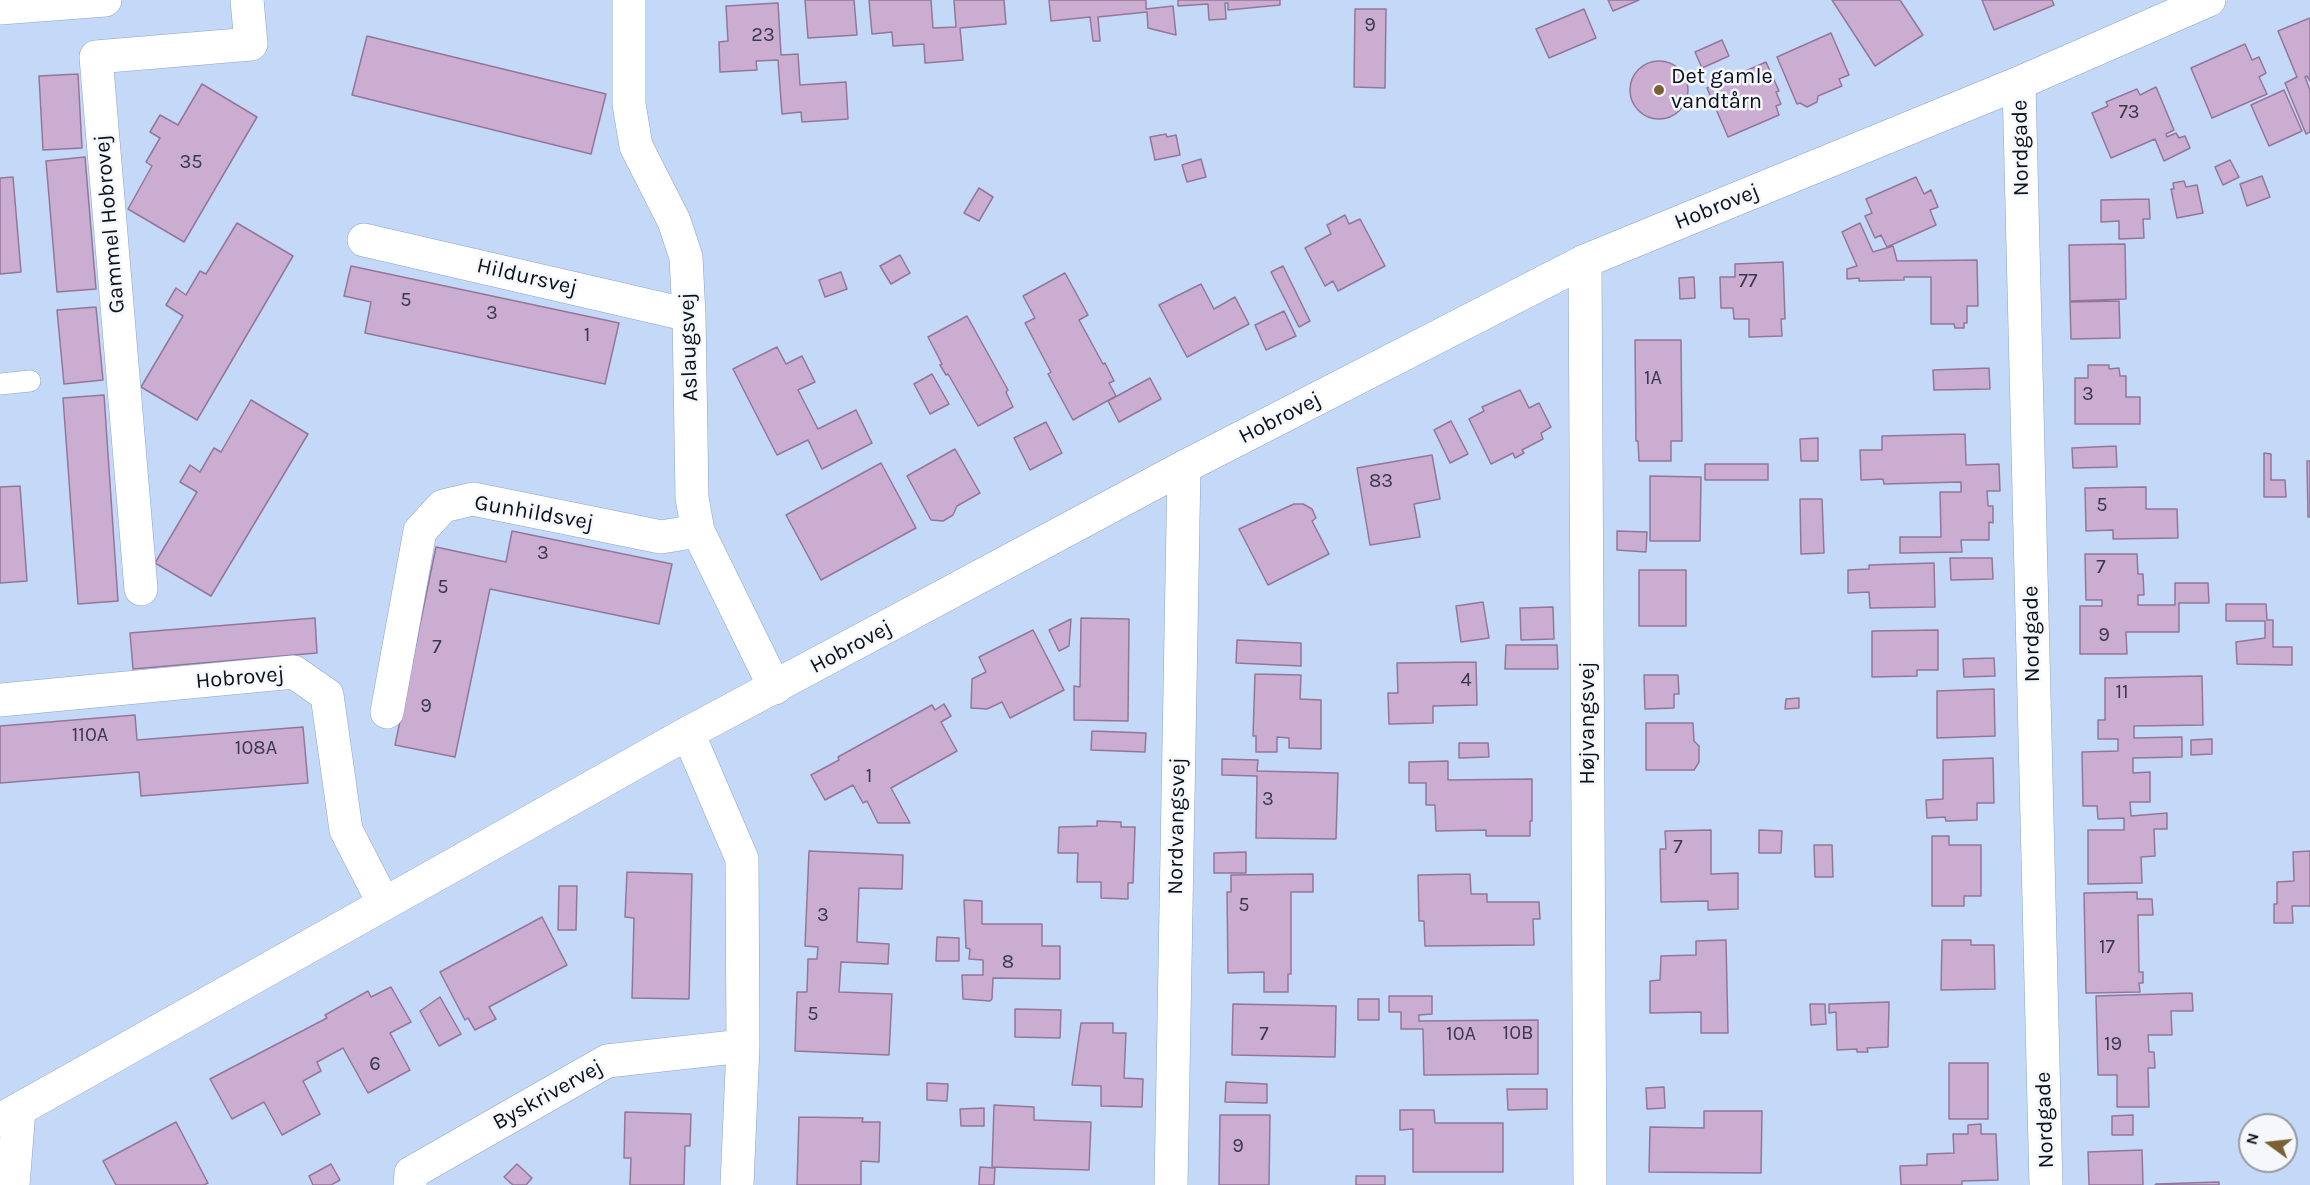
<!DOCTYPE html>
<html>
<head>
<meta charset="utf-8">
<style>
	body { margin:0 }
	#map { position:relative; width:2310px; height:1185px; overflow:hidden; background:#c4d8f7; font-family:Karla,sans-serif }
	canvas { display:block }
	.north { position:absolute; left:2238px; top:1113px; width:60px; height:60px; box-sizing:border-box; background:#f5f7fb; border:2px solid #979ba3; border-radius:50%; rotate:285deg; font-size:16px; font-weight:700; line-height:24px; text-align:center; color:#09111e }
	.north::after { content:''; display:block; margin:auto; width:21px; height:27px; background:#7b6033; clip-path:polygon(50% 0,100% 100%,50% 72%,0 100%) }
</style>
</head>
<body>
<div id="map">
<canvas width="2310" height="1185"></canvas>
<div class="north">N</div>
</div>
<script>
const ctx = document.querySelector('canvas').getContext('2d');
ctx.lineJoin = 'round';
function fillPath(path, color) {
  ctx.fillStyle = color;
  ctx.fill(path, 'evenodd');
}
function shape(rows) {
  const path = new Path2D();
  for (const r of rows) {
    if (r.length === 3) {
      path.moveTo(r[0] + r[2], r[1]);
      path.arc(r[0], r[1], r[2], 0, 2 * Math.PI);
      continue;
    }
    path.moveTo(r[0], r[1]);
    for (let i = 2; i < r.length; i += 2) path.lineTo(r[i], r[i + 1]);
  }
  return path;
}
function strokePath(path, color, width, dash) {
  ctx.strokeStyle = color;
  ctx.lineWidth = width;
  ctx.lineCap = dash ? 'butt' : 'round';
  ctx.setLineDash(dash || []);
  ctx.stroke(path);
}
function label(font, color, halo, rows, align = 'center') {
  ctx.font = font + ' Karla,sans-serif';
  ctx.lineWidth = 5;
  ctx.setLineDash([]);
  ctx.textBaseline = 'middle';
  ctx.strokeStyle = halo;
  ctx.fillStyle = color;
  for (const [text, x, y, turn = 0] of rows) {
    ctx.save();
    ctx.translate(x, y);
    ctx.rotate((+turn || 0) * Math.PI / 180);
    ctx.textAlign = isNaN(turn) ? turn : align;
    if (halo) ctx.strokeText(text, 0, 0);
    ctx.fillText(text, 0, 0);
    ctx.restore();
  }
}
const building = shape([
	[805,0,854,0,857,35,808,38,805,0],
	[869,0,931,0,933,28,956,27,954,0,1004,0,1006,24,960,28,963,60,925,63,924,44,893,46,892,32,872,34,869,0],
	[1049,0,1146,0,1146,9,1173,6,1176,35,1148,28,1147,12,1098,17,1100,41,1093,41,1090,17,1051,21,1049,0],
	[1178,0,1280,0,1280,5,1228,10,1228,3,1225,3,1226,19,1209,20,1208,4,1178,6,1178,0],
	[1608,0,1639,0,1613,11,1608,0],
	[1832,0,1900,0,1923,35,1875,66,1832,0],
	[1982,0,2052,0,2054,5,1994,30,1982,0],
	[778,3,781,55,798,54,800,85,846,82,848,119,802,122,801,112,782,114,778,60,756,61,757,70,720,72,719,42,728,41,726,6,778,3],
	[1355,9,1386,9,1385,88,1354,87,1355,9],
	[1584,9,1596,38,1549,58,1536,29,1584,9],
	[2310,18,2310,81,2307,76,2305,77,2310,90,2310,132,2306,134,2285,83,2297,77,2278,31,2310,18],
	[1831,33,1849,75,1839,79,1842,86,1818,96,1817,102,1807,107,1800,103,1797,104,1777,57,1831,33],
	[367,36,606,94,591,154,352,95,367,36],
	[1722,40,1729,56,1702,68,1695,52,1722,40],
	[2245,44,2252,60,2259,57,2266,73,2259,77,2267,94,2212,118,2191,68,2245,44],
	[1659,90,29],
	[1766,62,1779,91,1776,92,1781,104,1776,106,1779,115,1728,137,1707,88,1766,62],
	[78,74,82,148,43,150,39,76,78,74],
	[202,84,257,117,184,242,128,209,152,166,146,162,160,138,150,132,160,115,178,125,202,84],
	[2156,87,2174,130,2166,134,2167,137,2176,133,2179,138,2185,136,2190,148,2164,161,2155,139,2111,158,2092,113,2108,106,2106,102,2137,89,2140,95,2156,87],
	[2284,90,2302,131,2269,146,2251,105,2284,90],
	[1166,134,1167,137,1176,135,1180,155,1155,160,1150,137,1166,134],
	[85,157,96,289,57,292,46,161,85,157],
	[1201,159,1206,177,1187,182,1182,165,1201,159],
	[2230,160,2239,177,2223,185,2215,167,2230,160],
	[2262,176,2270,197,2247,206,2240,184,2262,176],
	[13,177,21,272,0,274,0,178,13,177],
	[1916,177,1924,194,1931,190,1938,207,1930,210,1936,225,1887,247,1881,235,1875,238,1865,216,1872,213,1866,199,1916,177],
	[2184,181,2186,187,2197,185,2203,213,2177,218,2171,189,2174,189,2173,183,2184,181],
	[979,188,993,197,979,221,964,213,979,188],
	[2149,199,2150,219,2143,219,2144,238,2119,239,2119,221,2101,222,2101,200,2149,199],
	[1345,215,1349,224,1360,219,1385,266,1338,291,1333,281,1325,286,1305,248,1331,234,1327,225,1345,215],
	[237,223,293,256,197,420,141,387,183,316,166,305,176,288,186,295,200,271,206,274,237,223],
	[1860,223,1873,252,1893,246,1897,261,1977,260,1978,306,1967,306,1967,323,1964,323,1964,328,1955,328,1954,324,1931,324,1931,277,1904,277,1904,280,1859,281,1859,278,1847,279,1847,269,1857,266,1842,232,1860,223],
	[2125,244,2126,299,2070,301,2069,245,2125,244],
	[900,255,910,273,891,284,880,266,900,255],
	[1783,262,1785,319,1781,319,1782,336,1749,337,1749,319,1734,319,1733,308,1721,308,1720,277,1735,277,1735,264,1783,262],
	[351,266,619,323,605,384,365,333,371,302,344,296,351,266],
	[1283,266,1310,321,1299,327,1271,272,1283,266],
	[841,272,847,289,825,297,819,280,841,272],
	[1065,273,1088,315,1079,320,1103,364,1105,363,1114,381,1109,383,1116,396,1073,420,1048,374,1051,372,1025,323,1035,318,1023,296,1065,273],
	[1694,277,1695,298,1680,299,1679,278,1694,277],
	[1201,284,1214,309,1235,297,1249,324,1187,357,1159,305,1201,284],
	[2119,301,2120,338,2071,339,2070,302,2119,301],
	[96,307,103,380,64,384,57,310,96,307],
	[1284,311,1296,336,1266,350,1255,325,1284,311],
	[967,316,1008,390,1006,392,1013,407,978,426,948,374,946,375,940,365,942,364,928,337,967,316],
	[1635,340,1681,340,1682,441,1671,441,1671,461,1639,461,1638,441,1636,441,1635,340],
	[777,347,786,364,802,356,815,382,798,390,818,429,856,410,872,443,822,469,808,440,777,455,733,369,777,347],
	[2088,365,2109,365,2109,369,2119,368,2120,376,2126,376,2126,397,2140,397,2140,424,2075,424,2075,378,2088,378,2088,365],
	[1989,368,1990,389,1934,390,1933,370,1989,368],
	[932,374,949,404,930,414,914,384,932,374],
	[1150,378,1161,399,1119,422,1108,401,1150,378],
	[1520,390,1529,408,1539,403,1551,427,1541,433,1543,439,1522,450,1524,453,1515,458,1513,453,1491,464,1469,419,1484,411,1482,407,1520,390],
	[104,395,118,601,78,604,63,398,104,395],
	[251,400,308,434,211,596,155,563,197,492,180,482,190,465,200,472,214,448,221,452,251,400],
	[1451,421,1468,454,1450,463,1434,430,1451,421],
	[1046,422,1062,453,1030,470,1014,438,1046,422],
	[1965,434,1966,465,1999,464,2000,491,1987,491,1988,506,1993,506,1993,523,1989,522,1989,540,1961,540,1962,552,1900,553,1900,537,1941,537,1940,492,1961,492,1961,482,1884,484,1883,479,1861,480,1860,450,1882,450,1882,436,1965,434],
	[1818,438,1818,461,1801,461,1800,439,1818,438],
	[2116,446,2117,467,2073,468,2072,448,2116,446],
	[955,449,980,493,957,506,953,515,943,521,931,520,907,476,955,449],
	[2264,453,2271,454,2271,480,2285,480,2286,497,2264,497,2264,453],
	[1432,455,1440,499,1414,504,1420,537,1370,545,1357,468,1432,455],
	[2307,461,2310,461,2310,517,2308,517,2307,461],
	[881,463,916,528,821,580,786,515,881,463],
	[1705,464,1768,464,1768,480,1705,480,1705,464],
	[1650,476,1701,477,1700,541,1650,541,1650,476],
	[20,486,27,581,0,583,0,487,20,486],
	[2146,487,2146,509,2177,509,2178,538,2113,539,2113,530,2086,531,2085,488,2146,487],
	[1800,499,1822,499,1824,553,1801,554,1800,499],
	[1294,504,1303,504,1312,509,1316,518,1312,521,1329,554,1268,585,1239,529,1294,504],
	[512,531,672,564,659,624,490,589,455,757,395,745,436,547,506,562,512,531],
	[1617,531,1647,532,1646,552,1617,550,1617,531],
	[2085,554,2137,554,2138,574,2143,574,2144,595,2138,595,2138,605,2175,605,2175,583,2208,583,2209,603,2179,603,2179,632,2126,632,2127,654,2080,654,2080,606,2102,606,2102,600,2086,600,2085,554],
	[1950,558,1992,558,1993,579,1951,580,1950,558],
	[1934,563,1935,607,1870,608,1869,592,1848,593,1848,570,1869,569,1869,565,1934,563],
	[1639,570,1686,570,1686,626,1639,626,1639,570],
	[1483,602,1489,638,1461,642,1456,606,1483,602],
	[2226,604,2266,604,2267,620,2273,620,2273,647,2292,647,2292,665,2237,664,2236,642,2265,638,2265,621,2226,621,2226,604],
	[1553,607,1554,639,1521,640,1520,608,1553,607],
	[315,618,317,653,133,669,130,633,315,618],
	[1081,618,1129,619,1128,721,1074,720,1074,686,1080,687,1081,618],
	[1071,619,1069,646,1059,651,1049,630,1071,619],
	[1033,630,1064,690,1010,718,1002,702,987,709,971,708,972,679,986,672,979,657,1033,630],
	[1938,630,1938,670,1917,670,1917,676,1872,677,1872,631,1938,630],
	[1237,640,1301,643,1301,666,1236,663,1237,640],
	[1506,645,1557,645,1558,669,1505,669,1506,645],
	[1994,658,1995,676,1964,677,1963,659,1994,658],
	[1476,662,1477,705,1433,706,1433,723,1389,724,1388,693,1398,693,1397,663,1476,662],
	[1255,674,1301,675,1300,699,1321,700,1321,749,1289,748,1289,738,1277,737,1277,752,1256,752,1256,736,1253,736,1255,674],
	[1644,675,1678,675,1679,694,1674,694,1674,708,1645,709,1644,675],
	[2202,676,2203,725,2134,726,2134,738,2182,737,2182,757,2133,758,2133,773,2150,772,2150,802,2130,802,2131,816,2167,813,2167,829,2154,829,2155,856,2141,857,2142,883,2088,884,2088,830,2124,830,2124,818,2098,819,2097,806,2083,806,2082,752,2118,751,2118,739,2098,739,2098,720,2105,720,2105,678,2202,676],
	[1994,689,1995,736,1937,738,1937,691,1994,689],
	[1799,698,1799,708,1785,709,1786,699,1799,698],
	[944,704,951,716,941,722,957,751,891,788,910,823,878,823,867,801,863,803,853,785,825,800,811,775,839,760,838,757,932,705,935,710,944,704],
	[135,715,137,740,303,727,308,783,141,796,139,772,0,783,0,726,135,715],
	[1646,723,1693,723,1694,741,1699,746,1699,762,1694,770,1646,770,1646,723],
	[1092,731,1146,733,1145,752,1091,750,1092,731],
	[2212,739,2212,754,2191,755,2191,740,2212,739],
	[1459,743,1488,743,1489,757,1459,758,1459,743],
	[1993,758,1994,803,1977,803,1977,820,1946,821,1945,817,1927,818,1926,800,1943,799,1943,760,1993,758],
	[1222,759,1258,760,1257,771,1338,773,1336,839,1256,838,1257,776,1222,775,1222,759],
	[1448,761,1448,780,1532,779,1532,821,1530,821,1530,836,1486,836,1486,830,1436,831,1435,805,1426,805,1426,783,1409,783,1409,762,1448,761],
	[1097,821,1121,822,1121,827,1135,827,1133,883,1128,883,1128,899,1101,898,1101,882,1077,882,1078,853,1058,853,1059,827,1097,826,1097,821],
	[1711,830,1711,874,1738,873,1738,909,1708,910,1708,901,1661,902,1660,849,1666,849,1665,831,1711,830],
	[1759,830,1782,831,1781,853,1759,853,1759,830],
	[1932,836,1949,836,1949,845,1981,845,1981,896,1964,896,1964,906,1932,906,1932,836],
	[1814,845,1832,845,1833,877,1815,877,1814,845],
	[809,851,903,855,902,889,859,888,857,942,889,944,888,964,841,962,839,992,892,994,889,1055,795,1051,797,992,807,992,808,959,817,959,818,947,805,946,809,851],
	[2310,851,2310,906,2292,906,2293,923,2274,923,2274,904,2277,904,2277,882,2294,881,2293,852,2310,851],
	[1246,852,1246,873,1214,873,1214,853,1246,852],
	[627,872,692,874,689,999,632,998,634,918,625,917,627,872],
	[1313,874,1313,892,1291,892,1291,974,1288,974,1288,992,1264,992,1264,972,1228,973,1227,892,1231,892,1231,875,1313,874],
	[1470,874,1471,894,1487,894,1487,902,1539,902,1540,919,1533,919,1534,945,1425,946,1424,921,1419,921,1418,875,1470,874],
	[559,886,577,886,576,930,558,930,559,886],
	[2137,892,2137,899,2152,899,2153,915,2138,915,2139,972,2143,972,2143,983,2139,983,2140,992,2086,993,2084,893,2137,892],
	[964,900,982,901,982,924,1042,924,1042,946,1060,946,1060,979,993,978,992,999,990,1001,963,999,962,975,983,975,983,960,969,959,970,949,966,948,964,900],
	[542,917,567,965,489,1007,496,1019,475,1030,468,1018,465,1020,440,972,542,917],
	[937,937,959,938,959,961,936,961,937,937],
	[1726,940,1728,1033,1701,1033,1701,1012,1650,1013,1650,981,1660,980,1661,956,1696,955,1696,941,1726,940],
	[1942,940,1971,940,1971,945,1994,945,1995,989,1941,990,1942,940],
	[391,987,411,1022,390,1033,410,1070,368,1093,343,1048,317,1062,321,1071,303,1081,320,1114,282,1135,264,1102,232,1119,210,1079,327,1018,325,1015,368,991,371,997,391,987],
	[2192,993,2193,1011,2171,1011,2172,1035,2148,1035,2149,1052,2154,1052,2155,1068,2148,1068,2149,1107,2117,1107,2117,1075,2098,1075,2096,996,2192,993],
	[1389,996,1432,996,1432,1014,1419,1015,1419,1021,1538,1020,1538,1074,1424,1075,1423,1029,1401,1029,1401,1012,1389,1012,1389,996],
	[440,997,461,1034,439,1046,420,1011,440,997],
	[1358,999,1379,999,1379,1020,1358,1020,1358,999],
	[1889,1002,1888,1047,1867,1048,1868,1052,1857,1052,1857,1049,1837,1050,1836,1012,1829,1013,1829,1004,1889,1002],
	[1233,1004,1336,1006,1335,1057,1232,1055,1233,1004],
	[1810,1004,1825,1004,1826,1024,1811,1025,1810,1004],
	[1015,1009,1061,1010,1060,1038,1015,1037,1015,1009],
	[1081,1023,1113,1023,1113,1033,1126,1033,1124,1078,1143,1079,1142,1107,1101,1106,1101,1086,1072,1085,1081,1023],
	[1949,1063,1988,1063,1988,1119,1949,1119,1949,1063],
	[1226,1082,1267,1084,1267,1103,1225,1102,1226,1082],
	[927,1083,948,1084,947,1101,927,1100,927,1083],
	[1664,1087,1665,1108,1647,1109,1646,1088,1664,1087],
	[1507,1089,1547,1089,1547,1109,1508,1110,1507,1089],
	[994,1105,1034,1107,1034,1120,1091,1122,1089,1170,992,1167,994,1105],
	[984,1108,984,1126,961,1126,960,1109,984,1108],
	[1400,1110,1434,1110,1435,1123,1503,1123,1503,1172,1413,1172,1413,1129,1400,1130,1400,1110],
	[1704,1111,1762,1111,1761,1173,1649,1172,1650,1127,1704,1128,1704,1111],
	[625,1112,691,1114,690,1146,685,1146,684,1185,630,1185,631,1158,624,1158,625,1112],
	[1220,1115,1270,1115,1269,1185,1219,1185,1220,1115],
	[2133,1115,2133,1135,2112,1135,2112,1116,2133,1115],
	[799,1117,863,1118,862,1122,880,1122,879,1162,861,1161,861,1185,797,1185,799,1117],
	[176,1122,208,1183,204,1185,116,1185,103,1161,176,1122],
	[1981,1124,1981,1134,1996,1134,1998,1180,1962,1181,1962,1185,1901,1185,1900,1166,1927,1165,1927,1154,1954,1153,1953,1134,1968,1134,1968,1125,1981,1124],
	[2142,1150,2143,1185,2089,1185,2088,1152,2142,1150],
	[331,1164,340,1180,331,1185,313,1185,309,1176,331,1164],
	[517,1164,532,1178,526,1185,513,1185,504,1177,517,1164],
	[980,1167,995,1168,994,1185,979,1185,980,1167],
	[1356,1176,1385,1176,1385,1185,1356,1185,1356,1176],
	[2219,1182,2219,1185,2155,1185,2156,1184,2219,1182]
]);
const service = shape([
	[0,384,30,381]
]);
const minor = shape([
	[629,0,629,104,636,146,674,221,686,257,689,315,692,498,698,531,775,688],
	[0,8,105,0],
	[2019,83,2046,1185],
	[364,240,689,315],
	[1585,261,1590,1185],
	[141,589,96,57,251,44,247,0],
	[0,700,294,672,327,695,346,830,384,904],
	[387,712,420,531,443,506,473,499,661,537,698,531],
	[688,733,742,859,743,1046,737,1185],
	[13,1185,19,1110],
	[410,1185,411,1173,607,1061,743,1046],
	[1171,1185,1184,467]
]);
const tertiary = shape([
	[0,1120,688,733,1184,467,1585,261,2019,83,2209,0]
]);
const markers = [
	[1659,90,6,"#7b6033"]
];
const numberNames = [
	["9",1370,25],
	["23",763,35],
	["73",2129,112],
	["35",191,162],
	["77",1748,281],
	["5",406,300],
	["3",492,313],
	["1",587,335],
	["1A",1653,378],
	["3",2088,394],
	["83",1381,481],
	["5",2102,505],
	["3",543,553],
	["7",2101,567],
	["5",443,587],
	["9",2104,635],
	["7",437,647],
	["4",1466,680],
	["11",2122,692],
	["9",426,706],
	["110A",90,735],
	["108A",256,748],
	["1",869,776],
	["3",1268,799],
	["7",1678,847],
	["5",1244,905],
	["3",823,915],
	["17",2107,947],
	["8",1008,962],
	["5",813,1014],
	["10B",1518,1033],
	["7",1264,1034],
	["10A",1461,1034],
	["19",2113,1044],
	["6",375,1064],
	["9",1238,1146]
];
const poiNames = [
	["Det gamle",1671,77],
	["vandtårn",1671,102]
];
const streetNames = [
	["Nordgade",2021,148,-91],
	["Hobrovej",1717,207,-22],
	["Gammel Hobrovej",110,224,-95],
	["Hildursvej",527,277,13],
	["Aslaugsvej",689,347,-92],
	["Hobrovej",1280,418,-27],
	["Gunhildsvej",534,513,10],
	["Nordgade",2032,634,-91],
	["Hobrovej",851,647,-28],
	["Hobrovej",240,678,-5],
	["Højvangsvej",1588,723,-90],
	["Nordvangsvej",1177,826,-89],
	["Byskrivervej",548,1095,-29],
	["Nordgade",2045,1120,-92]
];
fillPath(building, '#cbadd2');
strokePath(building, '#93779a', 1.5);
strokePath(service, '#8ca3c9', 22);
strokePath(minor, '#8ca3c9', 34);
strokePath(tertiary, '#8ca3c9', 34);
strokePath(service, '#fff', 21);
strokePath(minor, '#fff', 33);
strokePath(tertiary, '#fff', 33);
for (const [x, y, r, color] of markers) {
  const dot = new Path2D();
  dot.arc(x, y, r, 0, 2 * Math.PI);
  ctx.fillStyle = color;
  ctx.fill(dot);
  strokePath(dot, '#f5f7fb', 2);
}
label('20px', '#3a384b', null, numberNames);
label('22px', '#09111e', '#f5f7fb', poiNames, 'left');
label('22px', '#09111e', '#f5f7fb', streetNames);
</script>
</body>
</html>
